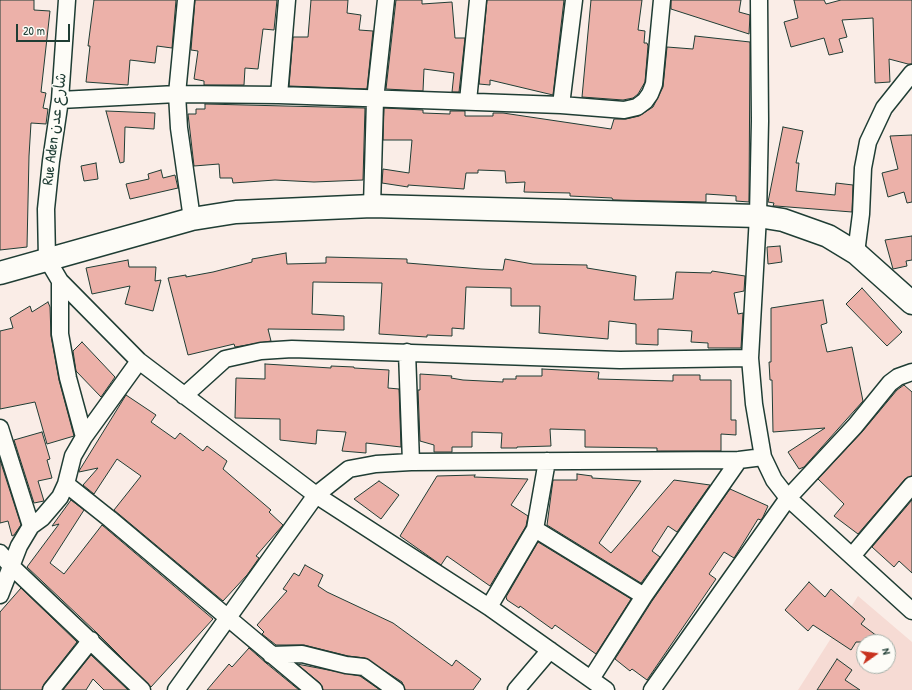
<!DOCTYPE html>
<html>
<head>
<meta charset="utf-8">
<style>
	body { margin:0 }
	#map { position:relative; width:912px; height:690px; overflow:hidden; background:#faede7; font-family:"Patrick Hand",sans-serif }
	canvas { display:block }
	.north { position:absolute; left:856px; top:634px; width:40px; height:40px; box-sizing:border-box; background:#fdfcf7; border:1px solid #a4b0a9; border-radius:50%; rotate:76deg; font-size:11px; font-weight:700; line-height:16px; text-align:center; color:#1f3d34 }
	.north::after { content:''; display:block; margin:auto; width:14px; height:18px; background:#c8321e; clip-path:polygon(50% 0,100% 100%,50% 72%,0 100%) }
	.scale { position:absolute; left:16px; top:24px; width:54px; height:18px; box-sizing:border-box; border:2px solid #1f3d34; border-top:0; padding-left:5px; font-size:12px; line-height:14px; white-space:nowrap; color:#1f3d34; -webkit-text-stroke:3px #fdfcf7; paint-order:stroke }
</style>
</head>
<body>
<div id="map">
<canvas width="912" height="690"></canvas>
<div class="north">N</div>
<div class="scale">20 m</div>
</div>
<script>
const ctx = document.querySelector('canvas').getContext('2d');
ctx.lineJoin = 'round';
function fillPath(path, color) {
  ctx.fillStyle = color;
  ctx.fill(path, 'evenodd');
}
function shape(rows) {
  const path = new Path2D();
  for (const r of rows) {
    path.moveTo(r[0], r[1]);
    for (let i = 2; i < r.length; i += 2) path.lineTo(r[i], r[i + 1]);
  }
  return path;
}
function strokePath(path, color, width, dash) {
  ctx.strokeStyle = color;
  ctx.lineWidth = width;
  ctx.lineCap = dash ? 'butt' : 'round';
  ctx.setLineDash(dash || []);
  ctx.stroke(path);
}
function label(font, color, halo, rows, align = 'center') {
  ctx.font = font + ' "Patrick Hand","Playpen Sans Arabic",sans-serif';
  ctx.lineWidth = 3;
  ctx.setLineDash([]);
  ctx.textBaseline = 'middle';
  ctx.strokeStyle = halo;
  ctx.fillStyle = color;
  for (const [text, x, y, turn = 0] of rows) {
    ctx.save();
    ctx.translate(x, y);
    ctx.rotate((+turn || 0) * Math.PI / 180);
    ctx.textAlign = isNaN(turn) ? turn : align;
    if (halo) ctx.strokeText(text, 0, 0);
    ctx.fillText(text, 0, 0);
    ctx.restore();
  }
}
const built = shape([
	[858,596,912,642,912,690,798,690],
	[864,642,888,642,888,666,864,666]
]);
const building = shape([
	[0,0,34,0,34,10,50,11,41,92,46,93,43,108,48,109,46,124,31,123,29,156,27,247,0,250,0,0],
	[94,0,176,0,172,48,157,46,155,63,130,60,128,85,86,82,90,46,88,46,94,0],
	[195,0,277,0,274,30,263,29,258,69,245,68,244,85,204,85,204,81,194,79,198,51,191,50,195,0],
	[311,0,348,0,347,13,361,15,359,30,373,31,367,89,289,86,293,37,308,37,311,0],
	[396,0,422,0,422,4,452,2,455,38,465,38,459,92,452,92,454,73,424,69,423,91,386,89,396,0],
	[487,0,564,0,553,95,490,80,490,85,479,84,487,0],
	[591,0,642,0,638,30,645,31,644,43,647,43,648,46,645,82,638,94,633,98,623,100,582,97,591,0],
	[671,0,741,0,739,12,750,15,749,34,671,9,671,0],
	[794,0,824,0,826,4,841,0,912,0,912,64,908,64,889,59,890,82,875,83,873,18,842,20,847,37,839,39,843,52,829,55,824,38,791,47,784,22,798,18,794,0],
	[695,36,750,42,749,202,736,201,736,196,706,194,706,202,613,200,612,198,570,196,570,193,524,192,525,182,506,183,505,171,478,170,478,173,466,173,464,189,408,185,408,187,382,183,383,169,409,173,412,140,383,140,384,108,423,110,423,113,450,114,450,111,465,111,465,116,493,116,493,113,503,113,611,129,614,119,626,119,639,116,653,107,663,87,667,47,693,49,695,36],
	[205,104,365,108,363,180,314,182,275,180,233,183,232,178,220,178,219,164,194,166,188,114,196,114,196,109,205,109,205,104],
	[106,111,155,113,154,129,125,127,124,162,120,163,106,111],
	[783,127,803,131,796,163,799,163,796,191,835,195,836,183,853,185,852,212,776,206,773,206,774,203,768,202,783,127],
	[912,135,912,202,907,203,904,192,888,197,882,173,898,169,890,136,912,135],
	[96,163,98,179,84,181,81,166,96,163],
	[161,170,163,178,175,175,178,188,130,199,126,184,149,179,148,174,161,170],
	[912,236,912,260,906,261,907,266,893,269,885,240,912,236],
	[780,246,782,262,768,264,767,247,780,246],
	[286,253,287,264,326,263,326,257,407,259,407,263,481,269,503,270,505,259,533,264,587,265,587,268,636,276,634,300,673,299,676,272,711,273,712,271,745,276,744,291,734,293,738,314,743,313,741,348,708,348,708,343,691,342,692,331,658,329,658,345,636,344,636,324,609,321,608,339,539,333,540,306,511,306,511,288,466,287,464,329,452,328,452,336,427,335,427,337,379,334,382,283,313,282,312,314,344,316,344,330,268,329,271,341,235,347,234,344,188,355,168,278,186,275,186,277,213,272,252,262,252,259,286,253],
	[128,260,129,267,156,267,155,281,161,280,153,311,125,304,130,286,92,294,86,268,128,260],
	[862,288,902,332,887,346,846,304,862,288],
	[823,300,827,323,821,325,827,352,852,347,863,401,804,467,799,469,788,452,825,428,773,432,772,380,770,380,769,362,771,362,771,308,823,300],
	[48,302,50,307,51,336,59,380,74,436,47,444,35,402,0,409,0,331,13,328,10,318,30,306,32,312,48,302],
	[82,342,115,377,101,397,76,371,73,351,82,342],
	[265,364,331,368,331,366,354,367,354,368,389,370,388,388,399,389,401,447,366,443,366,453,342,451,346,432,330,431,317,430,316,444,280,440,280,419,235,418,236,378,265,379,265,364],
	[542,369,599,372,598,379,673,381,673,375,700,375,700,380,731,380,731,420,736,420,736,435,721,434,721,451,657,451,657,448,585,447,585,430,550,429,551,446,517,447,517,448,501,448,502,433,472,432,472,447,452,447,452,452,434,452,434,445,420,441,418,390,420,390,420,374,452,376,451,378,463,380,503,382,503,379,516,379,516,376,542,376,542,369],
	[904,385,912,392,912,476,905,479,858,534,834,516,844,504,818,479,862,432,897,390,904,385],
	[126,395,156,415,151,422,175,439,180,433,203,451,207,446,227,461,223,469,271,510,269,512,283,525,256,556,259,558,247,575,223,601,114,510,141,476,117,459,94,494,83,485,98,468,79,472,79,471,126,395],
	[42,432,50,459,47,460,52,478,38,481,44,501,34,503,14,440,42,432],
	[0,460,21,525,14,535,12,536,8,521,0,523,0,460],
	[577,474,592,476,592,478,641,481,599,543,611,553,674,480,710,485,677,532,668,526,652,551,660,557,641,583,547,525,553,480,577,480,577,474],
	[475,475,474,477,528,479,511,505,528,516,526,526,490,586,447,556,441,565,400,536,437,476,475,475],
	[379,481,399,495,381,519,354,499,379,481],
	[730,489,768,506,763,517,761,520,758,519,734,558,724,552,709,574,716,579,647,680,632,669,630,671,615,659,652,601,730,489],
	[71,500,84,510,50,563,64,574,102,525,213,619,151,687,97,633,27,567,59,524,52,526,71,500],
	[912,500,912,573,899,561,894,567,872,547,912,500],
	[538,542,631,599,596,654,555,625,552,629,520,606,519,608,507,600,506,597,538,542],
	[305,565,323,575,318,586,327,592,393,623,452,666,456,660,481,679,473,690,405,690,402,682,365,658,348,656,304,645,276,645,262,634,264,632,257,625,287,591,283,589,294,573,299,576,305,565],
	[809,582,825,597,831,589,865,619,861,624,885,642,856,642,851,650,813,625,808,631,785,610,809,582],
	[21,588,77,642,44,684,42,690,0,690,0,612,21,588],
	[249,648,266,663,299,690,207,690,229,664,232,667,249,648],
	[91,655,128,690,104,690,93,679,86,690,63,690,91,655],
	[837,659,852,670,845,680,860,690,817,690,837,659],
	[297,664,360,676,380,690,323,690,320,683,297,664]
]);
const minor = shape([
	[67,0,60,100,51,161,46,209,47,259,60,281,139,361,316,495,489,607,606,690],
	[186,0,177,94,179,128,192,219],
	[759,0,760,121,758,216,750,358,754,404,763,457,774,480,788,498,912,611],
	[279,95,287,0],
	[60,100,177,94,279,95,561,105,624,110,637,107,645,101,650,94,654,84,662,0],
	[468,101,478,0],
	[561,105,574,0],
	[372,206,375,100,386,0],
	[856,253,861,214,863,168,868,142,884,108,912,73],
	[60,281,60,334,68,378,84,437],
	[407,352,411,462],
	[184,396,225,359,261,351,292,349,620,360,750,358],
	[0,428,31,526],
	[66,484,110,519,314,690],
	[535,529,644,596],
	[0,553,10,565,142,690],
	[852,556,912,485],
	[0,595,19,546,31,526,42,518,60,497,66,484,73,456,84,437,139,361],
	[489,607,535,529,547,461],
	[271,655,302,654,346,665,364,667,396,690],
	[591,679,644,596,739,460],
	[51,690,91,640],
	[176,690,316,495,349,469,376,464,411,462,739,460,763,457],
	[516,690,550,650],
	[652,690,788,498,855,426,890,383,898,377,912,372]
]);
const secondary = shape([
	[0,273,192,219,236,212,372,206,758,216,783,220,828,236,856,253,912,303]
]);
const streetNames = [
	["Rue Aden شارع عدن",55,129,-83]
];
fillPath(built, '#f6dbd4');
fillPath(building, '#ecb1a9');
strokePath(building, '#1f3d34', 1);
strokePath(minor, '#1f3d34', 19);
strokePath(secondary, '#1f3d34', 25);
strokePath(minor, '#fdfcf7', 16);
strokePath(secondary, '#fdfcf7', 22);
label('15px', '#1f3d34', '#fdfcf7', streetNames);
</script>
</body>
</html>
